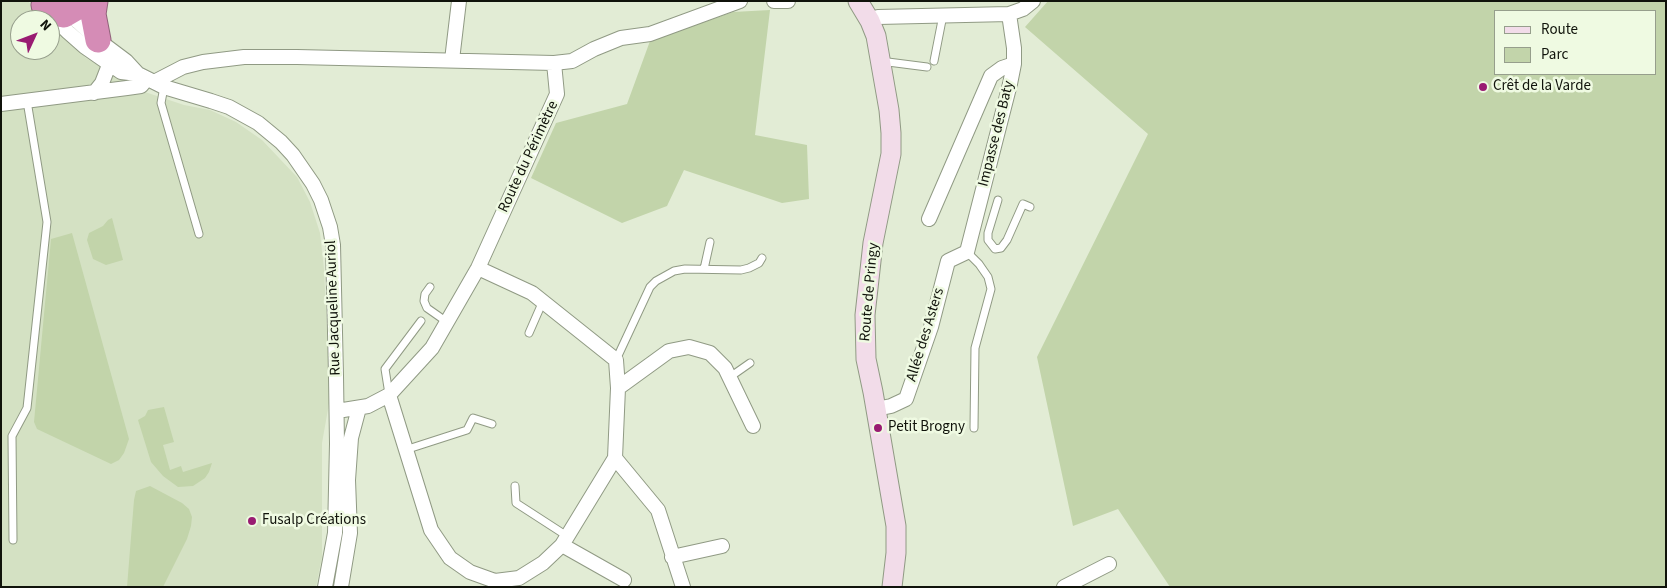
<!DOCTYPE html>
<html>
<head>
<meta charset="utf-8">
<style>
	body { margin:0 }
	#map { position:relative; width:1667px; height:588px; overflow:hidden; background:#e2ecd5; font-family:"Source Sans 3",sans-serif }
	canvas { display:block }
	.frame { position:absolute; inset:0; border:2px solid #10130b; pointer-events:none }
	.legend { position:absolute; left:1494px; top:10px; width:162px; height:65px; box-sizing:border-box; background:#effae2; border:1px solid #969e8c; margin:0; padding:6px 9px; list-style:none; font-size:15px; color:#10130b }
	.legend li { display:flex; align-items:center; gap:10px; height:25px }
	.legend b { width:25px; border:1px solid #969e8c }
	.north { position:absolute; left:10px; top:10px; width:50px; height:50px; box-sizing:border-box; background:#effae2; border:1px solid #969e8c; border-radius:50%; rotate:47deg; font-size:14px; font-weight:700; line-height:20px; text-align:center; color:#10130b }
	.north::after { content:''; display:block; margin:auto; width:18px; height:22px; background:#991b72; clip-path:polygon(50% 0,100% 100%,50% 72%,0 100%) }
</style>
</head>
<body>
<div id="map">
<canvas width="1667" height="588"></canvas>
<div class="frame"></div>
<ul class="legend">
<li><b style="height:6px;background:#f2dce9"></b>Route</li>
<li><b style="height:14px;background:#c2d4aa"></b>Parc</li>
</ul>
<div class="north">N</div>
</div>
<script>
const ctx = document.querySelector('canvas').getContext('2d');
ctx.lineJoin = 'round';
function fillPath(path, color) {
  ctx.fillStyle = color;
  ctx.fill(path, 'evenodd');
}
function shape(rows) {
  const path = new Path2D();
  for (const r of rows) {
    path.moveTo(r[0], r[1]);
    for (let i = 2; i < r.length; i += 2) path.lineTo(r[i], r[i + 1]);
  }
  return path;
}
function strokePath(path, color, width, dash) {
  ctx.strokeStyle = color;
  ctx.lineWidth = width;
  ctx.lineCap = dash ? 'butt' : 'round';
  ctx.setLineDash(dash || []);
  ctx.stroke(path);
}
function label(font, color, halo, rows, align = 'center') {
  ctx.font = font + ' "Source Sans 3",sans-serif';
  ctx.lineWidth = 5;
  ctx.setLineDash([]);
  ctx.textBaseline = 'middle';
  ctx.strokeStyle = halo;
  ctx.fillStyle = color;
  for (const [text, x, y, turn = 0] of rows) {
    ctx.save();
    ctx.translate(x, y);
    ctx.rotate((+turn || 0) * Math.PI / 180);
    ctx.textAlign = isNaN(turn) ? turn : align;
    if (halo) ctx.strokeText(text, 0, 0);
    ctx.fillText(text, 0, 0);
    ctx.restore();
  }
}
const built = shape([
	[1,1,28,1,45,20,20,20,20,50,50,50,50,25,86,58,142,91,184,105,210,110,236,122,262,140,297,177,310,202,320,233,324,269,330,398,322,443,322,557,316,587,1,587]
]);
const green = shape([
	[1048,1,1666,1,1666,587,1170,587,1118,509,1073,526,1037,357,1148,134,1025,27],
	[1496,11,1656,11,1656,74,1496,74],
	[770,10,755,135,807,145,809,199,782,203,684,170,667,206,622,223,531,178,556,123,627,104,650,41,733,12],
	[112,218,123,260,106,265,93,259,87,240,89,233,103,226,108,220],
	[72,233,129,439,124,453,119,460,111,464,37,429,34,422,51,239],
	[164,407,174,442,163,445,170,470,181,466,183,472,212,463,209,472,205,478,193,486,178,487,163,476,151,462,138,420,145,416,148,410],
	[150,486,182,503,189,509,192,517,191,526,187,539,163,587,127,587,134,500,136,491]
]);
const lane = shape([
	[934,61,943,15],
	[881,65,888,62,927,67],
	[164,87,161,103,199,234],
	[998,200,988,233,988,240,995,249,1001,248,1007,240,1023,204,1030,207],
	[967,252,979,264,988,277,991,289,975,348,974,428],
	[704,269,710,242],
	[430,287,425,294,424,301,427,308,447,322],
	[529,333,543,301],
	[616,360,650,287,656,281,674,271,685,269,741,270,749,268,759,263,762,258],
	[730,377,750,363],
	[389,394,385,369,421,321],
	[405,450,467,430,473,418,492,424],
	[515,486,516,503,567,536],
	[13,540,12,436,27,408,47,222,27,101]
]);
const street = shape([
	[774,1,788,1],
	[64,9,98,40,126,61,138,74],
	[50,14,68,32,85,47,121,72,138,74,164,87,211,101,229,107,258,123,281,142,293,155,313,184,321,200,330,227,333,245,336,376,337,444,335,533,325,587],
	[870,21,878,17,1009,14,1023,9,1033,1],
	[452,60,459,1],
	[554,63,572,61,594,49,621,38,650,34,740,1],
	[154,82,183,67,203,62,244,57,297,57,554,63,557,94,478,268,432,348,389,395,368,406,337,411],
	[94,93,102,83,109,65],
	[1,104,127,88,141,86,147,79],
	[929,219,991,76,1002,68,1014,64],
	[618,388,669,351,689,347,710,353,725,368,753,426],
	[389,395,431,530,450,558,470,572,495,581,519,578,543,563,562,545,615,458,618,388,616,360,532,293,478,268],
	[876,409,891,406,906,399,931,327,948,261,967,252,1010,84,1014,64,1014,48,1009,14],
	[615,458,658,510,683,587],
	[562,545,624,580],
	[672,557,722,546],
	[341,587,350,533,348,480,351,438,359,408],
	[1064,587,1109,564]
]);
const secondary = shape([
	[858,1,870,21,876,36,889,110,891,133,891,154,873,243,865,315,866,359,873,392,896,526,896,553,892,587]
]);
const highway = shape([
	[95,1,93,14,98,40],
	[44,5,52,6,59,14,64,15,88,1]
]);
const markers = [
	[1483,87,5,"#991b72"],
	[878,428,5,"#991b72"],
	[252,521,5,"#991b72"]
];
const poiNames = [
	["Crêt de la Varde",1493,87],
	["Petit Brogny",888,428],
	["Fusalp Créations",262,521]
];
const streetNames = [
	["Impasse des Baty",997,134,-76],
	["Route du Périmètre",529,157,-65],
	["Route de Pringy",870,292,-85],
	["Rue Jacqueline Auriol",334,308,-92],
	["Allée des Asters",926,335,-73]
];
fillPath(built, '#d4e1c3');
fillPath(green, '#c2d4aa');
strokePath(lane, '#909a84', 9);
strokePath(street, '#909a84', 16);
strokePath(secondary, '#909a84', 21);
strokePath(highway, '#90627a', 27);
strokePath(lane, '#fff', 7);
strokePath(street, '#fff', 14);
strokePath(secondary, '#f2dce9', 19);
strokePath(highway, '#d58cb6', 25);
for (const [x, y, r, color] of markers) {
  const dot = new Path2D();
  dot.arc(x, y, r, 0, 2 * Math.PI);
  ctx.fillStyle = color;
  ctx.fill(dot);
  strokePath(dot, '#effae2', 2);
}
label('15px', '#10130b', '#effae2', poiNames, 'left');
label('15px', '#10130b', '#effae2', streetNames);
</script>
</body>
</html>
